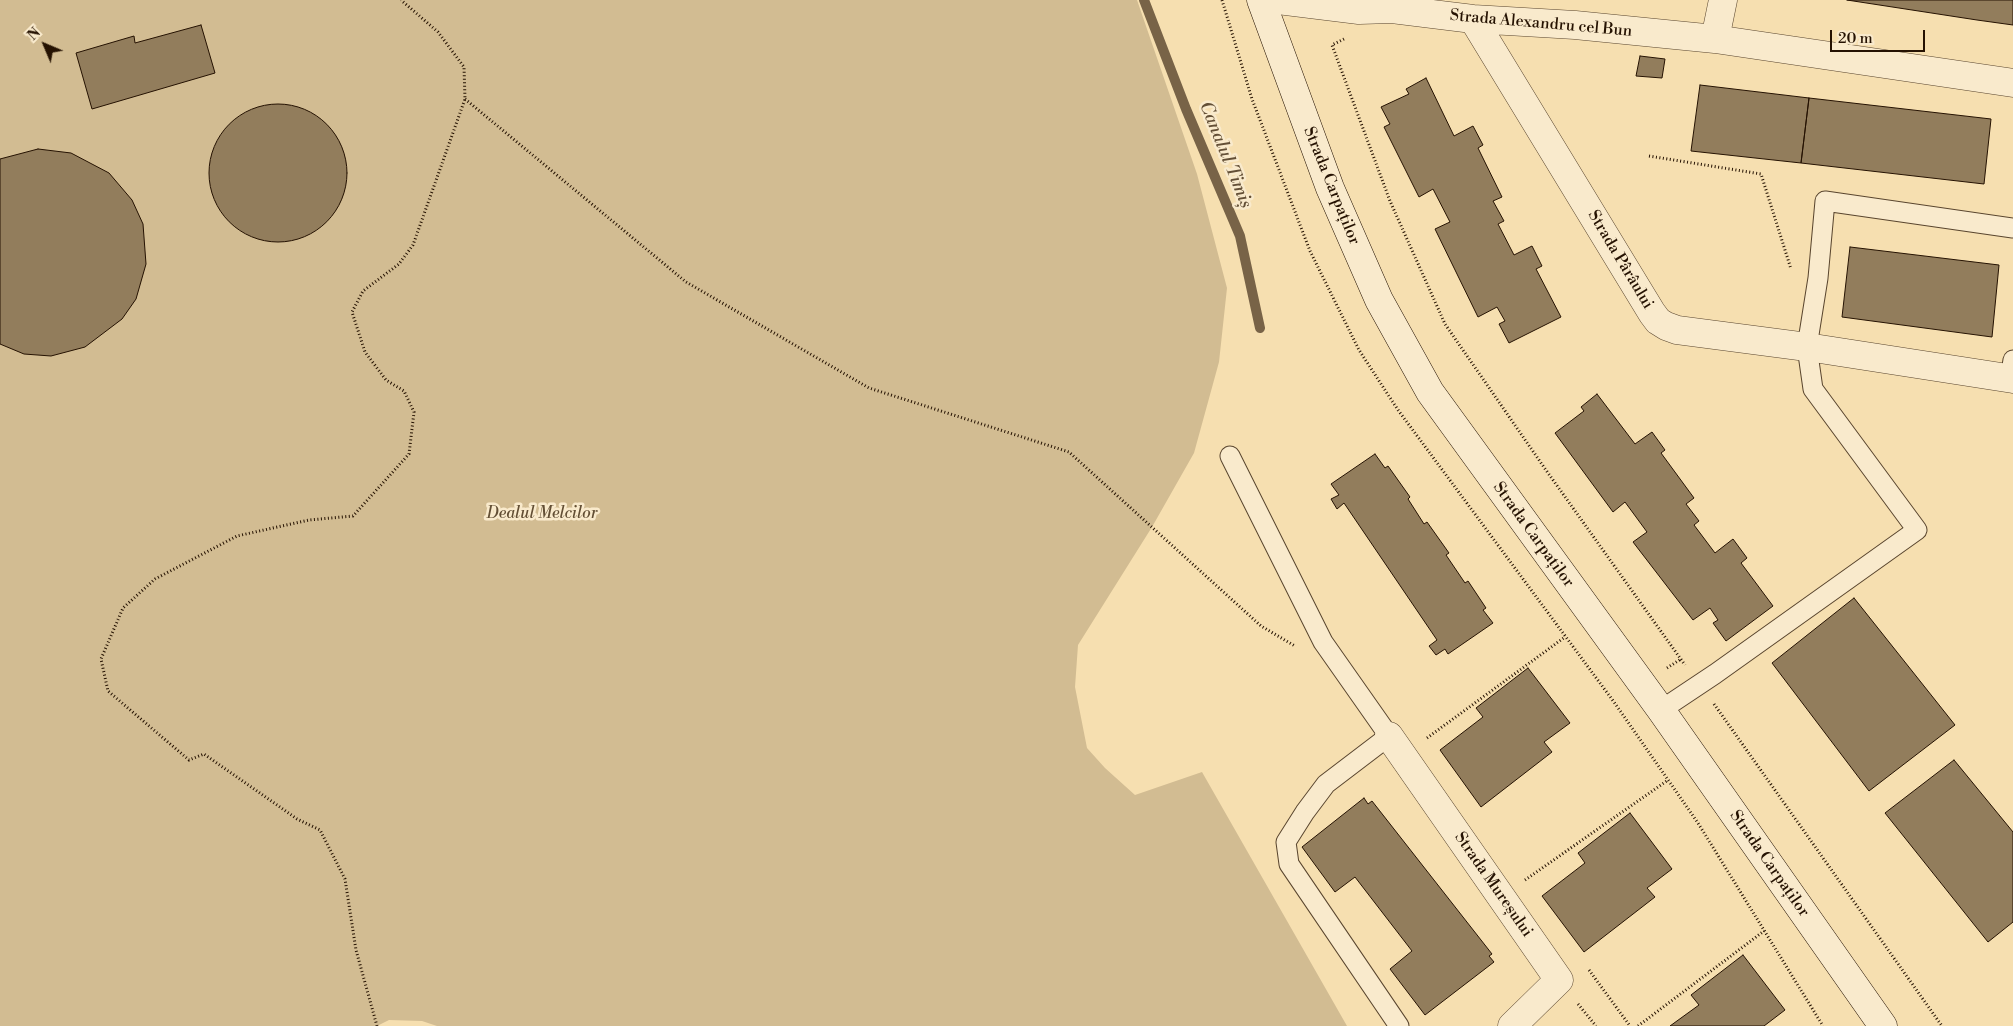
<!DOCTYPE html>
<html>
<head>
<meta charset="utf-8">
<style>
	body { margin:0 }
	#map { position:relative; width:2013px; height:1026px; overflow:hidden; background:#f6dfb0; font-family:"Libre Bodoni",serif }
	canvas { display:block }
	.north { position:absolute; left:20px; top:20px; width:50px; height:50px; -webkit-text-stroke:4px #f9eacc; paint-order:stroke; rotate:315deg; font-size:14px; font-weight:700; line-height:20px; text-align:center; color:#251202 }
	.north::after { content:''; display:block; margin:auto; width:18px; height:22px; background:#251202; clip-path:polygon(50% 0,100% 100%,50% 72%,0 100%) }
	.scale { position:absolute; left:1830px; top:30px; width:95px; height:22px; box-sizing:border-box; border:2px solid #251202; border-top:0; padding-left:6px; font-size:15px; line-height:18px; white-space:nowrap; color:#251202; -webkit-text-stroke:4px #f9eacc; paint-order:stroke }
</style>
</head>
<body>
<div id="map">
<canvas width="2013" height="1026"></canvas>
<div class="north">N</div>
<div class="scale">20 m</div>
</div>
<script>
const ctx = document.querySelector('canvas').getContext('2d');
ctx.lineJoin = 'round';
function fillPath(path, color) {
  ctx.fillStyle = color;
  ctx.fill(path, 'evenodd');
}
function shape(rows) {
  const path = new Path2D();
  for (const r of rows) {
    if (r.length === 3) {
      path.moveTo(r[0] + r[2], r[1]);
      path.arc(r[0], r[1], r[2], 0, 2 * Math.PI);
      continue;
    }
    path.moveTo(r[0], r[1]);
    for (let i = 2; i < r.length; i += 2) path.lineTo(r[i], r[i + 1]);
  }
  return path;
}
function strokePath(path, color, width, dash) {
  ctx.strokeStyle = color;
  ctx.lineWidth = width;
  ctx.lineCap = dash ? 'butt' : 'round';
  ctx.setLineDash(dash || []);
  ctx.stroke(path);
}
function label(font, color, halo, rows, align = 'center') {
  ctx.font = font + ' "Libre Bodoni",serif';
  ctx.lineWidth = 5;
  ctx.setLineDash([]);
  ctx.textBaseline = 'middle';
  ctx.strokeStyle = halo;
  ctx.fillStyle = color;
  for (const [text, x, y, turn = 0] of rows) {
    ctx.save();
    ctx.translate(x, y);
    ctx.rotate((+turn || 0) * Math.PI / 180);
    ctx.textAlign = isNaN(turn) ? turn : align;
    if (halo) ctx.strokeText(text, 0, 0);
    ctx.fillText(text, 0, 0);
    ctx.restore();
  }
}
const green = shape([
	[0,0,1137,0,1197,174,1227,288,1219,362,1194,453,1152,527,1078,645,1075,687,1087,748,1105,768,1135,795,1202,772,1347,1026,437,1026,422,1021,389,1020,377,1026,0,1026]
]);
const stream = shape([
	[1144,0,1186,109,1240,236,1260,328]
]);
const building = shape([
	[1847,0,2013,0,2013,25,1977,20,1847,0],
	[201,25,215,73,92,109,76,53,134,36,135,43,201,25],
	[1640,56,1665,59,1662,78,1636,76,1640,56],
	[1426,78,1454,136,1473,126,1483,145,1478,148,1502,197,1493,201,1504,221,1498,224,1514,255,1532,246,1542,266,1536,269,1561,317,1509,343,1499,324,1505,321,1497,307,1478,317,1435,229,1450,222,1433,189,1419,197,1384,127,1390,124,1381,107,1409,94,1406,89,1426,78],
	[1700,85,1809,98,1801,163,1691,151,1700,85],
	[1809,98,1991,119,1984,184,1801,163,1809,98],
	[278,173,69],
	[38,149,71,153,109,173,132,200,143,224,146,264,136,299,122,319,85,347,51,356,24,354,0,344,0,159,38,149],
	[1850,247,1999,265,1992,337,1842,317,1850,247],
	[1597,394,1635,444,1652,432,1665,450,1661,453,1694,498,1686,504,1699,521,1694,525,1715,553,1733,539,1747,558,1741,563,1773,606,1726,641,1713,623,1718,620,1710,608,1693,620,1633,542,1647,532,1625,502,1613,512,1555,433,1584,411,1581,407,1597,394],
	[1375,454,1385,468,1388,466,1410,497,1408,499,1424,524,1427,522,1449,553,1446,555,1465,583,1468,581,1486,608,1483,610,1493,623,1448,654,1445,649,1436,655,1429,646,1437,640,1344,503,1337,509,1331,499,1339,495,1331,484,1375,454],
	[1854,598,1955,725,1869,791,1772,663,1854,598],
	[1528,668,1570,723,1544,742,1552,752,1481,807,1440,750,1483,717,1476,708,1528,668],
	[1954,760,2013,832,2013,922,1988,942,1885,813,1954,760],
	[1364,798,1368,804,1372,801,1492,954,1489,956,1494,962,1425,1015,1390,969,1412,951,1355,877,1335,892,1302,847,1364,798],
	[1630,813,1672,869,1647,888,1655,897,1584,952,1542,896,1585,863,1578,853,1630,813],
	[1743,955,1785,1010,1764,1026,1670,1026,1699,1005,1691,995,1743,955]
]);
const path = shape([
	[1222,0,1252,99,1310,251,1359,350,1398,410,1614,702,1698,823,1823,1026],
	[1344,39,1332,45,1390,201,1445,324,1548,473,1685,665],
	[465,99,686,282,869,388,1069,452,1261,626,1295,646],
	[1649,156,1761,174,1791,269],
	[1667,668,1681,659],
	[1714,704,1942,1026],
	[1427,738,1565,637],
	[1525,880,1668,780],
	[1589,970,1630,1026],
	[1578,1004,1596,1026],
	[377,1026,356,950,345,879,320,830,297,819,204,754,189,760,108,691,101,659,123,608,155,579,237,536,309,520,353,516,409,454,414,412,404,391,386,380,365,352,352,312,363,291,399,264,413,245,465,99,464,67,438,32,401,0],
	[1638,1026,1764,931]
]);
const lane = shape([
	[2010,379,2013,360],
	[1230,456,1323,642,1389,736,1326,784,1305,812,1286,842,1289,864,1399,1026],
	[1661,710,1715,674,1917,530,1813,389,1807,347,1818,278,1825,201,2013,228]
]);
const street = shape([
	[1278,0,1359,10,1392,9,1473,19,1575,25,1715,39,2013,83],
	[1473,19,1652,313,1658,321,1666,326,1677,330,1807,347,2013,379],
	[1715,39,1723,0],
	[1389,736,1559,980,1512,1026]
]);
const secondary = shape([
	[1261,0,1330,188,1379,300,1430,392,1661,710,1883,1026]
]);
const streetNames = [
	["Strada Alexandru cel Bun",1541,24,5],
	["Strada Carpaților",1331,186,68],
	["Strada Pârâului",1620,260,59],
	["Strada Carpaților",1533,535,54],
	["Strada Carpaților",1769,864,55],
	["Strada Mureșului",1493,885,55]
];
const parkNames = [
	["Dealul Melcilor",542,514]
];
const waterNames = [
	["Canalul Timiș",1225,155,68]
];
fillPath(green, '#d2bc92');
strokePath(stream, '#786347', 10);
fillPath(building, '#927d5c');
strokePath(building, '#251202', 1);
strokePath(lane, '#59452e', 21);
strokePath(street, '#59452e', 29);
strokePath(secondary, '#251202', 29);
strokePath(path, '#251202', 3, [1, 2.5]);
strokePath(lane, '#f9eacc', 19);
strokePath(street, '#f9eacc', 28);
strokePath(secondary, '#f9eacc', 28);
label('16px', '#251202', '#f9eacc', streetNames);
label('italic 16px', '#624e34', '#f9eacc', parkNames);
label('italic 18px', '#634f36', '#f9eacc', waterNames);
</script>
</body>
</html>
